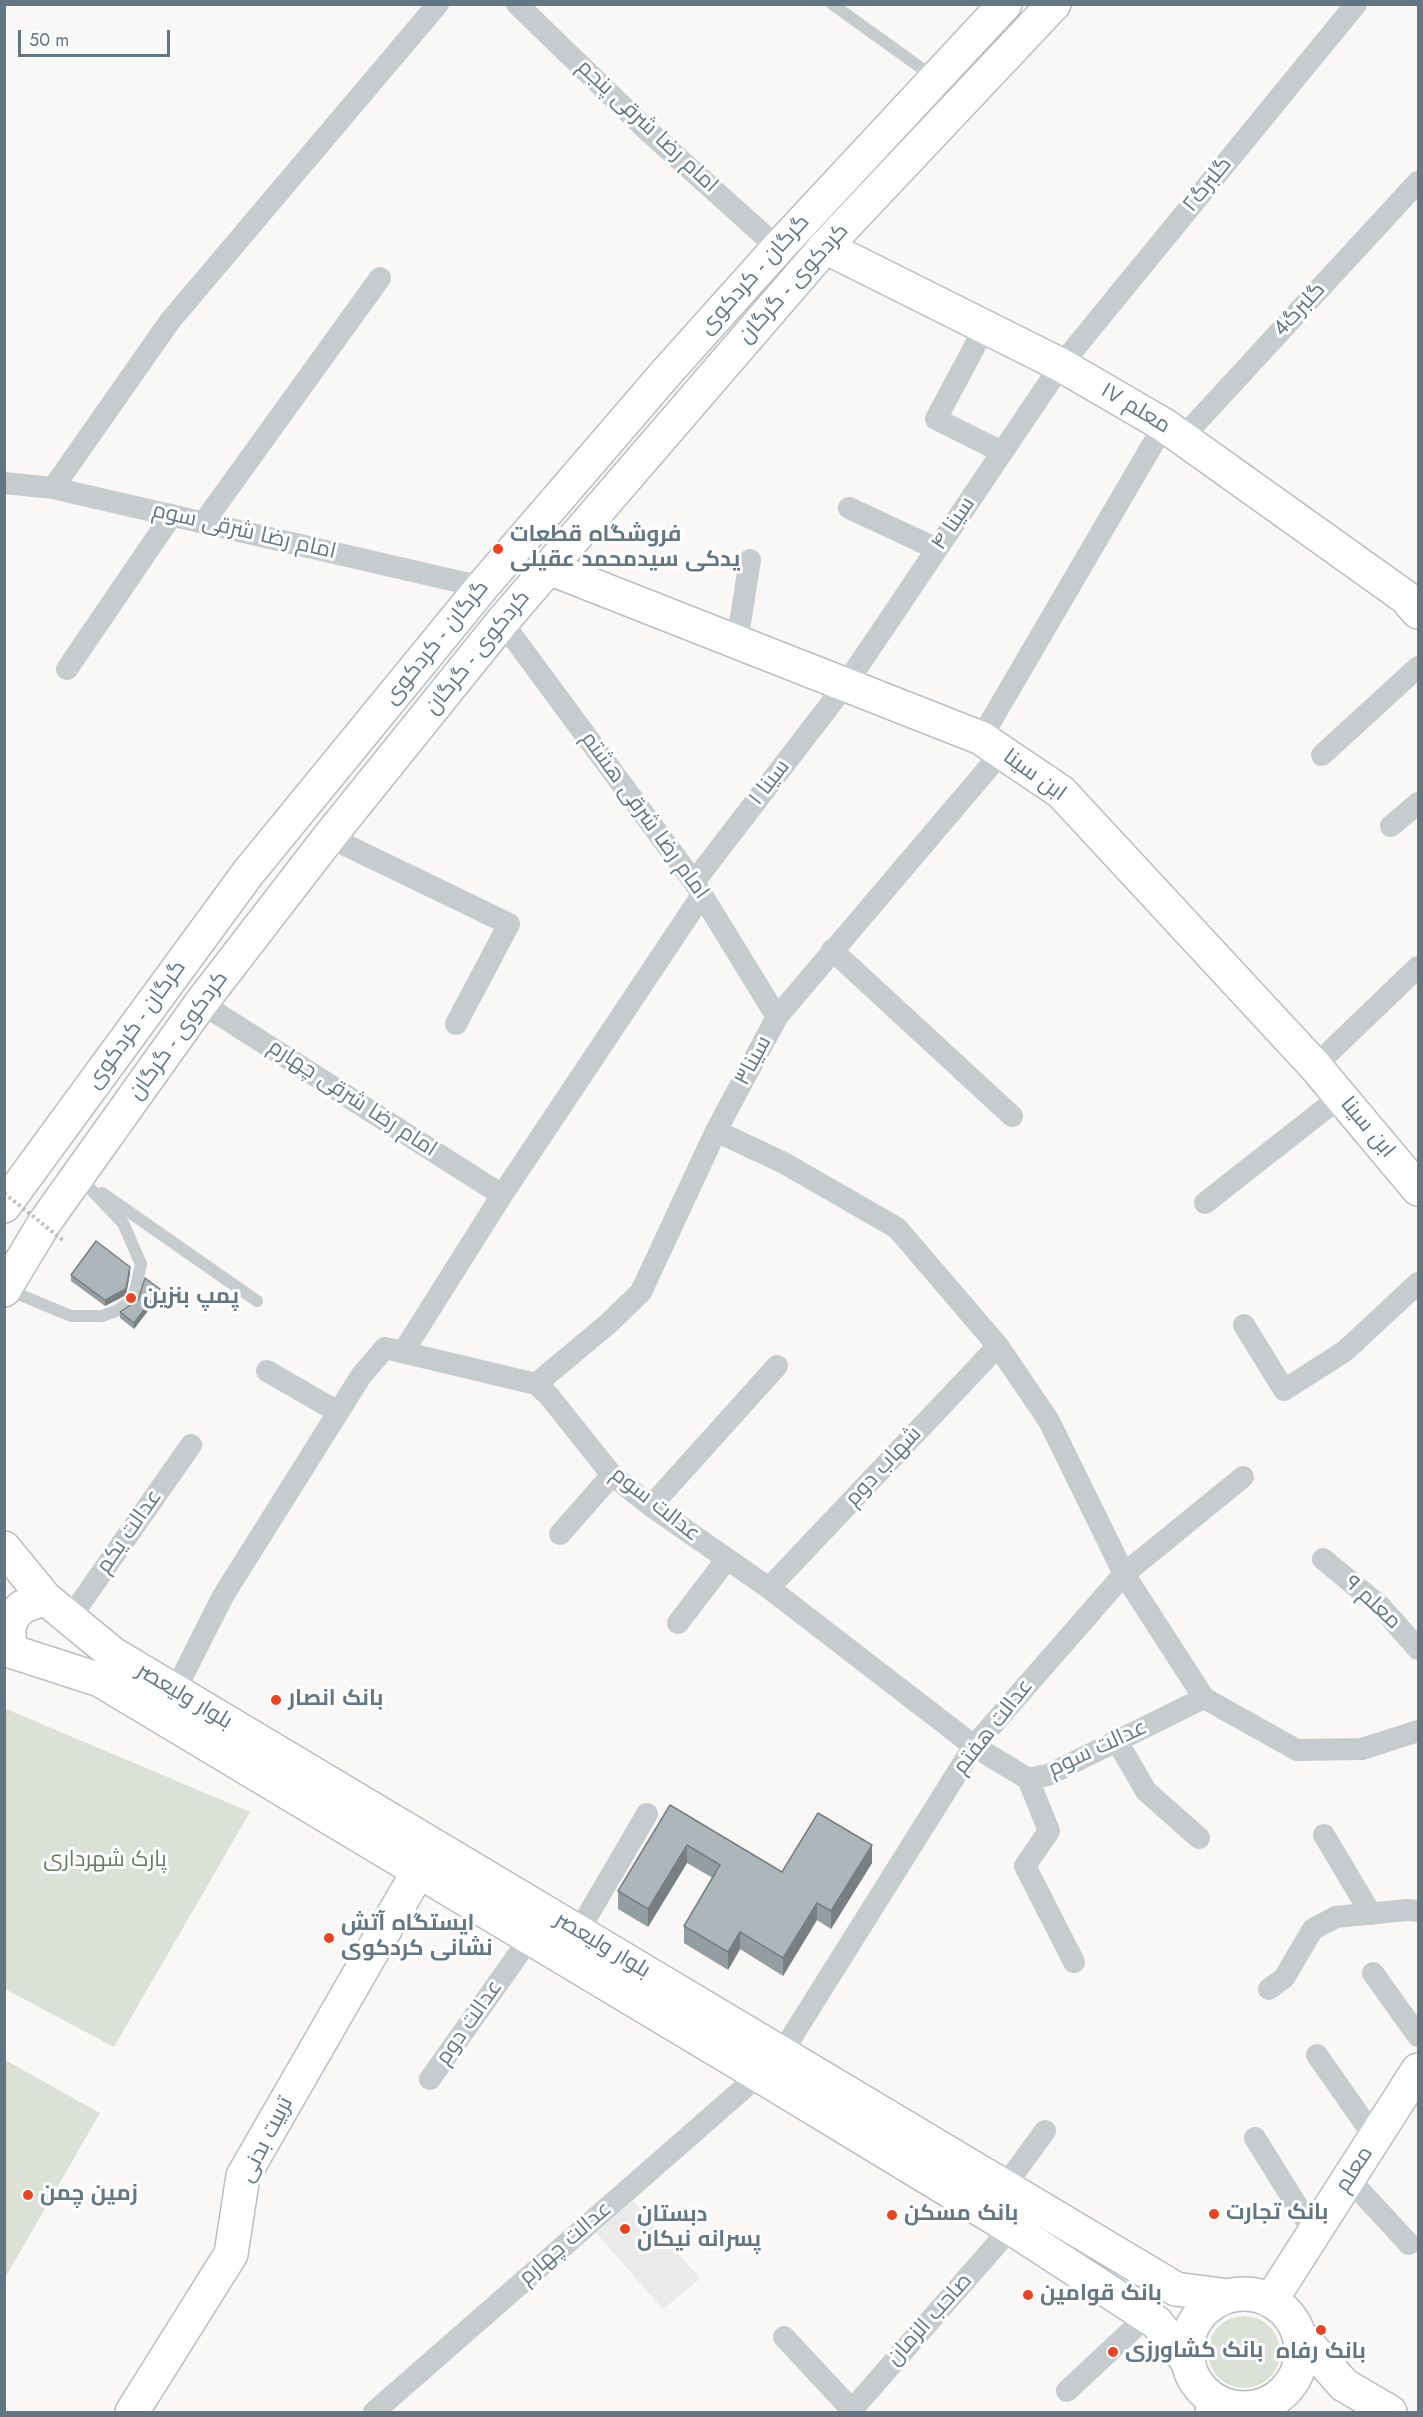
<!DOCTYPE html>
<html>
<head>
<meta charset="utf-8">
<style>
	body { margin:0 }
	#map { position:relative; width:1423px; height:2417px; overflow:hidden; background:#f9f8f6; font-family:Jost,sans-serif }
	canvas { display:block }
	.frame { position:absolute; inset:0; border:6px solid #627683; pointer-events:none }
	.scale { position:absolute; left:18px; top:30px; width:152px; height:27px; box-sizing:border-box; border:3px solid #627683; border-top:0; padding-left:8px; font-size:18px; line-height:21px; white-space:nowrap; color:#627683; -webkit-text-stroke:4px #fff; paint-order:stroke }
</style>
</head>
<body>
<div id="map">
<canvas width="1423" height="2417"></canvas>
<div class="frame"></div>
<div class="scale">50 m</div>
</div>
<script>
const ctx = document.querySelector('canvas').getContext('2d');
ctx.lineJoin = 'round';
function fillPath(path, color) {
  ctx.fillStyle = color;
  ctx.fill(path, 'evenodd');
}
function shape(rows) {
  const path = new Path2D();
  for (const r of rows) {
    if (r.length === 3) {
      path.moveTo(r[0] + r[2], r[1]);
      path.arc(r[0], r[1], r[2], 0, 2 * Math.PI);
      continue;
    }
    path.moveTo(r[0], r[1]);
    for (let i = 2; i < r.length; i += 2) path.lineTo(r[i], r[i + 1]);
  }
  return path;
}
function strokePath(path, color, width, dash) {
  ctx.strokeStyle = color;
  ctx.lineWidth = width;
  ctx.lineCap = dash ? 'butt' : 'round';
  ctx.setLineDash(dash || []);
  ctx.stroke(path);
}
function label(font, color, halo, rows, align = 'center') {
  ctx.font = font + ' Jost,Cairo,sans-serif';
  ctx.lineWidth = 6;
  ctx.setLineDash([]);
  ctx.textBaseline = 'middle';
  ctx.strokeStyle = halo;
  ctx.fillStyle = color;
  for (const [text, x, y, turn = 0] of rows) {
    ctx.save();
    ctx.translate(x, y);
    ctx.rotate((+turn || 0) * Math.PI / 180);
    ctx.textAlign = isNaN(turn) ? turn : align;
    if (halo) ctx.strokeText(text, 0, 0);
    ctx.fillText(text, 0, 0);
    ctx.restore();
  }
}
const built = shape([
	[633,2201,700,2279,663,2309,596,2233]
]);
const green = shape([
	[4,1708,250,1812,114,2047,5,1989],
	[5,2060,100,2113,5,2278],
	[1244,2352,36]
]);
const lane = shape([
	[832,4,935,78],
	[102,1193,257,1301],
	[6,1289,71,1316,102,1316,116,1311,133,1300,141,1264,123,1223,79,1177]
]);
const street = shape([
	[517,4,648,131,778,248],
	[985,327,936,419,1002,452],
	[1182,438,1418,182],
	[4,483,53,488,482,587],
	[53,488,170,321,438,4],
	[849,508,937,549],
	[204,522,380,278],
	[502,622,694,882,777,1017],
	[737,642,750,560],
	[67,669,172,515],
	[981,738,1164,425],
	[1322,755,1418,667],
	[1391,826,1418,803],
	[329,837,509,924,456,1024],
	[694,882,846,684,1061,365,1356,4],
	[832,950,1012,1116],
	[201,1003,502,1195],
	[1315,1066,1418,967],
	[716,1131,784,1163,897,1228,998,1346,1049,1421,1124,1574,1204,1698,1297,1750,1362,1749,1418,1731],
	[1205,1203,1340,1097],
	[1244,1325,1284,1390,1345,1351,1418,1283],
	[403,1352,502,1195,702,895],
	[267,1371,338,1412],
	[536,1384,609,1323,641,1292,716,1131,777,1017,1002,752],
	[651,1506,777,1366],
	[560,1534,612,1475],
	[1323,1559,1381,1607,1418,1649],
	[769,1588,998,1346],
	[70,1618,191,1445],
	[678,1623,727,1559],
	[175,1691,223,1596,361,1376,385,1348,536,1384,549,1396,612,1475,651,1506,769,1588,974,1746,1028,1779,1048,1775,1204,1698],
	[1117,1741,1146,1791,1199,1838],
	[1028,1779,1049,1831,1025,1866,1074,1962],
	[1324,1835,1371,1914],
	[578,1932,647,1814],
	[1373,1973,1418,2036],
	[1269,1989,1284,1978,1313,1929,1336,1917,1407,1910,1418,1911],
	[781,2054,974,1746,1124,1574,1243,1477],
	[1317,2055,1375,2138],
	[430,2079,530,1938],
	[1255,2138,1314,2233],
	[1349,2179,1409,2244],
	[1004,2187,1045,2131],
	[784,2337,851,2409],
	[1067,2391,1147,2316],
	[374,2412,759,2075],
	[850,2412,1011,2228]
]);
const secondary = shape([
	[825,247,1061,365,1164,425,1405,597,1418,612],
	[549,568,981,738,1061,792,1315,1066,1418,1189],
	[1271,2300,1418,2070],
	[132,2412,231,2254,243,2176,418,1872],
	[1212,2412,1218,2402]
]);
const primary = shape([
	[4,1548,45,1598,113,1654,1176,2289,1228,2296],
	[4,1649,100,1680,759,2075,1011,2228,1156,2322,1189,2363],
	[13,1651,9,1640,9,1627,13,1616,22,1607,45,1598],
	[1244,2351,57],
	[1299,2334,1344,2385,1390,2412]
]);
const highway = shape([
	[4,1206,248,873,482,587,666,373,778,248,1005,4],
	[4,1290,45,1222,201,1003,329,837,502,622,825,247,1054,4]
]);
const pathBridge = shape([
	[4,1193,64,1241]
]);
const wall = shape([
	[130,1273,126,1295,105,1306,71,1281,71,1275],
	[160,1295,134,1329,120,1318,120,1312],
	[670,1805,782,1872,872,1863,831,1929,817,1920,783,1976,740,1949,728,1970,684,1943,684,1926,713,1878,687,1863,648,1927,618,1909,618,1891]
]);
const shadedWall = shape([
	[130,1267,130,1273,126,1295,105,1306,105,1300],
	[160,1289,160,1295,134,1329,134,1323],
	[687,1845,687,1863,648,1927,648,1909],
	[872,1845,872,1863,831,1929,831,1911],
	[817,1903,817,1920,783,1976,783,1958],
	[740,1932,740,1949,728,1970,728,1952]
]);
const building = shape([
	[96,1241,130,1267,126,1289,105,1300,71,1275,96,1241],
	[145,1278,160,1289,134,1323,120,1312,138,1300,145,1278],
	[670,1805,782,1872,818,1813,872,1845,831,1911,817,1903,783,1958,740,1932,728,1952,684,1926,720,1865,687,1845,648,1909,618,1891,670,1805]
]);
const markers = [
	[498,549,6,"#ee4320"],
	[131,1298,6,"#ee4320"],
	[276,1700,6,"#ee4320"],
	[329,1938,6,"#ee4320"],
	[28,2195,6,"#ee4320"],
	[1214,2214,6,"#ee4320"],
	[892,2215,6,"#ee4320"],
	[625,2229,6,"#ee4320"],
	[1028,2295,6,"#ee4320"],
	[1321,2330,6,"#ee4320"],
	[1113,2352,6,"#ee4320"]
];
const streetNames = [
	["امام رضا شرقی پنجم",647,127,43],
	["گلبرگ۲",1208,185,-51],
	["گرگان - کردکوی",755,275,-48],
	["کردکوی - گرگان",794,284,-48],
	["گلبرگ4",1300,310,-47],
	["معلم ۱۷",1135,409,31],
	["سینا ۴",954,524,-56],
	["امام رضا شرقی سوم",244,532,13],
	["گرگان - کردکوی",437,643,-51],
	["کردکوی - گرگان",478,653,-51],
	["ابن سینا",1034,776,36],
	["سینا ۱",770,783,-52],
	["امام رضا شرقی هشتم",644,816,54],
	["گرگان - کردکوی",137,1025,-54],
	["کردکوی - گرگان",179,1036,-54],
	["سینا۳",754,1061,-62],
	["امام رضا شرقی چهارم",352,1099,33],
	["ابن سینا",1367,1128,50],
	["شهاب دوم",884,1467,-47],
	["عدالت سوم",655,1505,38],
	["عدالت یکم",130,1532,-55],
	["معلم ۹",1372,1603,43],
	["بلوار ولیعصر",184,1697,31],
	["عدالت هفتم",994,1727,-52],
	["عدالت سوم",1098,1749,-25],
	["بلوار ولیعصر",602,1946,31],
	["عدالت دوم",470,2023,-55],
	["تربیت بدنی",267,2140,-63],
	["معلم",1355,2170,-57],
	["عدالت چهارم",566,2244,-41],
	["صاحب الزمان",930,2320,-48]
];
const poiNames = [
	["فروشگاه قطعات",510,536],
	["یدکی سیدمحمد عقیلی",510,561],
	["پمپ بنزین",143,1298],
	["بانک انصار",288,1700],
	["ایستگاه آتش",341,1925],
	["نشانی کردکوی",341,1950],
	["زمین چمن",40,2195],
	["بانک تجارت",1226,2214],
	["بانک مسکن",904,2215],
	["دبستان",637,2216],
	["پسرانه نیکان",637,2241],
	["بانک قوامین",1040,2295],
	["بانک کشاورزی",1125,2352],
	["بانک رفاه",1321,2353,"center"]
];
const parkNames = [
	["پارک شهرداری",105,1861]
];
fillPath(built, '#e9eae9');
fillPath(green, '#dbe1d6');
strokePath(secondary, '#b8bec2', 36);
strokePath(primary, '#b9bec1', 36);
strokePath(highway, '#babec1', 36);
strokePath(lane, '#c6cbce', 12);
strokePath(street, '#c6cbce', 22);
strokePath(secondary, '#fff', 33);
strokePath(primary, '#fff', 33);
strokePath(highway, '#fff', 33);
strokePath(pathBridge, '#bfc2c4', 4, [3, 3]);
fillPath(wall, '#949da1');
fillPath(shadedWall, '#787f83');
fillPath(building, '#acb6bb');
strokePath(building, '#787f83', 1.5);
for (const [x, y, r, color] of markers) {
  const dot = new Path2D();
  dot.arc(x, y, r, 0, 2 * Math.PI);
  ctx.fillStyle = color;
  ctx.fill(dot);
  strokePath(dot, '#fff', 2);
}
label('22px', '#627683', '#fff', streetNames);
label('bold 22px', '#627683', '#fff', poiNames, 'left');
label('22px', '#677a61', '#fff', parkNames);
</script>
</body>
</html>
